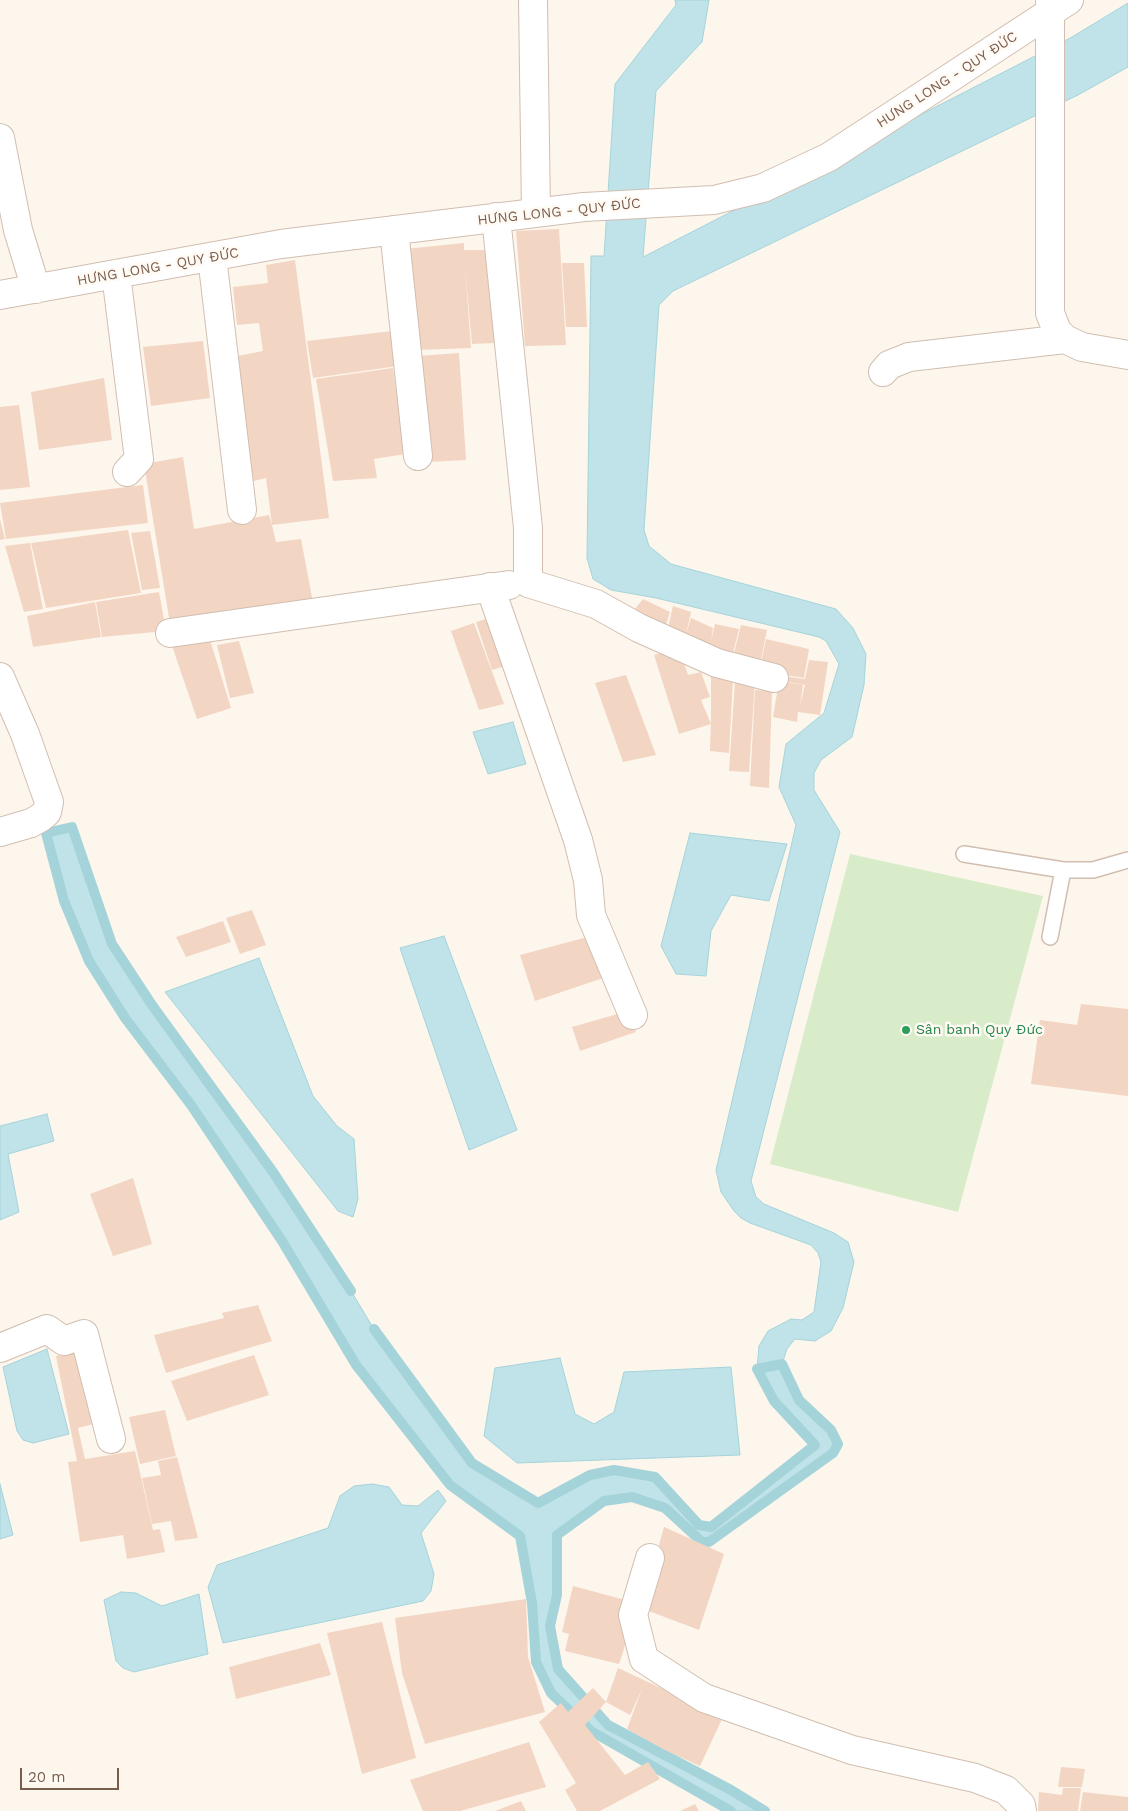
<!DOCTYPE html>
<html>
<head>
<meta charset="utf-8">
<style>
	body { margin:0 }
	#map { position:relative; width:1128px; height:1811px; overflow:hidden; background:#fdf6ec; font-family:"Work Sans",sans-serif }
	canvas { display:block }
	.scale { position:absolute; left:20px; top:1768px; width:99px; height:22px; box-sizing:border-box; border:2px solid #7a5c4d; border-top:0; padding-left:6px; font-size:15px; line-height:18px; white-space:nowrap; color:#7a5c4d; -webkit-text-stroke:4px #fffaf3; paint-order:stroke }
</style>
</head>
<body>
<div id="map">
<canvas width="1128" height="1811"></canvas>
<div class="scale">20 m</div>
</div>
<script>
const ctx = document.querySelector('canvas').getContext('2d');
ctx.lineJoin = 'round';
function fillPath(path, color) {
  ctx.fillStyle = color;
  ctx.fill(path, 'evenodd');
}
function shape(rows) {
  const path = new Path2D();
  for (const r of rows) {
    path.moveTo(r[0], r[1]);
    for (let i = 2; i < r.length; i += 2) path.lineTo(r[i], r[i + 1]);
  }
  return path;
}
function strokePath(path, color, width, dash) {
  ctx.strokeStyle = color;
  ctx.lineWidth = width;
  ctx.lineCap = dash ? 'butt' : 'round';
  ctx.setLineDash(dash || []);
  ctx.stroke(path);
}
function label(font, color, halo, rows, align = 'center') {
  ctx.font = font + ' "Work Sans",sans-serif';
  ctx.lineWidth = 5;
  ctx.setLineDash([]);
  ctx.textBaseline = 'middle';
  ctx.strokeStyle = halo;
  ctx.fillStyle = color;
  for (const [text, x, y, turn = 0] of rows) {
    ctx.save();
    ctx.translate(x, y);
    ctx.rotate((+turn || 0) * Math.PI / 180);
    ctx.textAlign = isNaN(turn) ? turn : align;
    if (halo) ctx.strokeText(text, 0, 0);
    ctx.fillText(text, 0, 0);
    ctx.restore();
  }
}
const green = shape([
	[850,854,1043,896,958,1212,770,1164]
]);
const water = shape([
	[675,0,709,0,702,42,656,91,643,257,1072,37,1128,3,1128,67,1078,95,673,291,659,305,644,530,649,546,671,564,836,609,853,628,866,654,864,685,852,737,821,760,814,773,814,790,840,832,751,1181,756,1197,764,1204,834,1233,848,1242,854,1262,843,1308,831,1331,815,1341,795,1339,787,1349,782,1364,799,1400,831,1430,838,1444,833,1453,709,1542,702,1542,665,1508,632,1497,604,1501,557,1535,557,1595,550,1626,558,1669,608,1725,731,1790,765,1811,731,1811,591,1731,551,1693,536,1662,532,1603,520,1536,450,1485,356,1365,282,1241,191,1105,125,1018,89,961,64,901,46,833,72,827,112,944,152,1005,273,1172,338,1269,381,1341,472,1463,538,1503,590,1475,614,1470,655,1477,699,1525,711,1527,815,1445,774,1401,757,1369,759,1346,768,1331,791,1319,802,1320,814,1312,821,1262,818,1253,811,1245,750,1223,741,1218,734,1211,721,1192,716,1170,796,825,779,787,786,744,824,713,839,664,826,641,819,637,656,598,611,590,593,579,587,558,591,256,604,256,615,84,676,5,675,0],
	[513,722,526,764,488,774,473,732,513,722],
	[690,833,787,844,769,901,731,895,711,931,706,976,676,974,661,946,690,833],
	[444,936,517,1130,469,1150,400,948,444,936],
	[259,958,313,1096,337,1126,354,1139,358,1199,353,1217,338,1211,165,992,259,958],
	[47,1114,54,1141,8,1154,19,1212,0,1220,0,1126,47,1114],
	[47,1349,69,1434,33,1443,23,1440,17,1431,3,1367,47,1349],
	[560,1358,575,1414,594,1424,614,1412,624,1372,731,1367,740,1455,517,1463,484,1436,495,1368,560,1358],
	[0,1484,13,1535,0,1539,0,1484],
	[372,1484,389,1487,402,1505,418,1506,438,1490,446,1501,421,1533,434,1574,431,1591,423,1601,223,1643,208,1587,217,1565,328,1528,340,1496,354,1486,372,1484],
	[121,1592,136,1593,162,1606,199,1594,208,1654,134,1672,123,1668,116,1661,104,1600,121,1592]
]);
const stream = shape([
	[351,1291,273,1172,152,1005,112,944,72,827,46,833,64,901,89,961,125,1018,191,1105,282,1241,356,1365,450,1485,520,1536,532,1603,536,1662,551,1693,591,1731,731,1811],
	[374,1329,472,1463,538,1503,590,1475,614,1470,655,1477,699,1525,711,1527,815,1445,774,1401,757,1369,782,1364,799,1400,831,1430,838,1444,833,1453,709,1542,702,1542,665,1508,632,1497,604,1501,557,1535,557,1595,550,1626,558,1669,608,1725,731,1790,765,1811]
]);
const building = shape([
	[559,229,566,345,525,346,516,231],
	[464,243,464,250,488,250,495,343,472,344,465,266,471,348,416,350,405,249],
	[295,260,329,518,272,525,276,542,301,539,314,608,171,630,144,464,183,457,194,529,269,515,272,525,266,478,246,483,228,358,263,351,259,323,237,325,233,287,268,283,266,265],
	[562,263,584,263,587,327,566,327],
	[392,331,398,366,313,378,307,341],
	[203,341,210,398,151,406,143,347],
	[459,353,466,460,428,462,418,356],
	[393,368,405,454,374,459,377,478,333,481,316,379],
	[104,378,112,440,39,450,31,392],
	[19,405,30,487,0,490,0,407],
	[143,485,148,523,6,539,0,503],
	[0,519,5,539,0,540],
	[128,530,141,593,46,608,31,543],
	[150,531,160,588,142,590,131,533],
	[30,543,43,609,24,612,5,546],
	[159,592,166,631,102,637,96,602],
	[643,599,670,612,663,634,630,615],
	[95,602,101,637,33,647,27,616],
	[673,606,691,612,686,634,691,618,713,628,711,641,715,624,739,629,730,665,666,637],
	[496,616,512,664,492,670,476,622],
	[474,623,504,704,479,710,451,631],
	[741,625,767,630,758,673,731,665],
	[207,630,231,708,197,719,169,637],
	[766,639,809,649,804,678,759,671],
	[239,641,254,693,230,698,217,645],
	[679,648,688,675,701,672,710,697,701,700,711,724,679,734,654,655],
	[809,660,828,662,820,715,798,712,797,722,773,717,779,681,803,685,800,705,805,685,782,681,782,676,805,679],
	[626,675,656,755,623,762,595,683],
	[711,676,733,679,729,753,710,751,711,719,716,719,711,719],
	[735,681,755,681,749,772,729,771],
	[755,690,772,691,769,788,750,786],
	[252,910,266,945,240,954,226,918],
	[223,921,231,942,186,957,176,937],
	[595,935,609,976,535,1001,520,955],
	[1081,1004,1128,1009,1128,1096,1031,1084,1040,1020,1077,1025],
	[628,1011,636,1032,580,1051,572,1027],
	[133,1178,152,1244,113,1256,90,1194],
	[258,1305,272,1341,166,1373,154,1335,224,1318,222,1313],
	[80,1350,98,1423,78,1428,85,1459,135,1451,153,1530,160,1529,165,1552,127,1559,123,1535,80,1542,68,1462,77,1461,56,1356],
	[254,1355,269,1395,187,1421,171,1381],
	[165,1410,176,1456,140,1464,129,1417],
	[177,1457,198,1538,175,1541,171,1521,152,1524,142,1478,161,1475,158,1461],
	[664,1527,724,1554,699,1630,641,1608],
	[573,1586,633,1602,624,1649,619,1664,565,1651,569,1634,562,1632],
	[526,1599,528,1657,545,1712,425,1744,402,1673,395,1618],
	[382,1622,416,1758,362,1774,327,1633],
	[320,1643,331,1675,236,1699,229,1667],
	[618,1668,723,1717,700,1766,663,1749,627,1729,642,1689,630,1715,606,1702],
	[593,1688,606,1702,585,1725,625,1775,648,1762,660,1779,600,1811,577,1811,565,1790,576,1783,539,1722,561,1703,568,1712],
	[529,1742,546,1787,460,1811,423,1811,410,1780],
	[1061,1767,1085,1769,1082,1787,1058,1787],
	[1063,1788,1081,1788,1078,1811,1038,1811,1039,1792,1062,1795],
	[1083,1792,1128,1797,1128,1811,1080,1811],
	[521,1801,526,1811,495,1811],
	[695,1804,699,1811,680,1811]
]);
const service = shape([
	[964,854,1063,870,1093,870,1128,860],
	[1050,937,1063,870]
]);
const minor = shape([
	[533,0,536,213],
	[1050,0,1050,313,1057,331,1065,339,1082,347,1128,355],
	[0,138,18,230,36,289],
	[496,217,528,528,528,583,596,604,639,628,717,663,774,678],
	[394,230,418,456],
	[212,257,242,510],
	[116,274,139,459,127,472],
	[0,295,281,244,584,207,714,200,763,188,829,157,1069,0],
	[883,372,889,365,909,357,1065,339],
	[490,587,578,840,588,880,591,915,633,1015],
	[170,633,509,585],
	[0,677,25,734,49,802,47,812,40,818,31,823,0,832],
	[0,1348,47,1329,64,1341,84,1334,111,1439],
	[650,1558,633,1615,644,1659,704,1698,852,1750,975,1778,1006,1790,1021,1805,1022,1811]
]);
const markers = [
	[906,1030,5,"#2e9e5b"]
];
const streetNames = [
	["HƯNG LONG - QUY ĐỨC",947,80,-33],
	["HƯNG LONG - QUY ĐỨC",559,212,-6],
	["HƯNG LONG - QUY ĐỨC",158,267,-10]
];
const leisureNames = [
	["Sân banh Quy Đức",916,1030]
];
fillPath(green, '#d8ecc9');
fillPath(water, '#bfe3e8');
strokePath(water, '#a5d3da', 1);
strokePath(stream, '#a5d3da', 10);
fillPath(building, '#f3d5c3');
strokePath(service, '#d1beb0', 18);
strokePath(minor, '#d1beb0', 30);
strokePath(service, '#fff', 15);
strokePath(minor, '#fff', 28);
for (const [x, y, r, color] of markers) {
  const dot = new Path2D();
  dot.arc(x, y, r, 0, 2 * Math.PI);
  ctx.fillStyle = color;
  ctx.fill(dot);
  strokePath(dot, '#fffaf3', 2);
}
label('14px', '#7a5c4d', '#fffaf3', streetNames);
label('14px', '#27864d', '#fffaf3', leisureNames, 'left');
</script>
</body>
</html>
